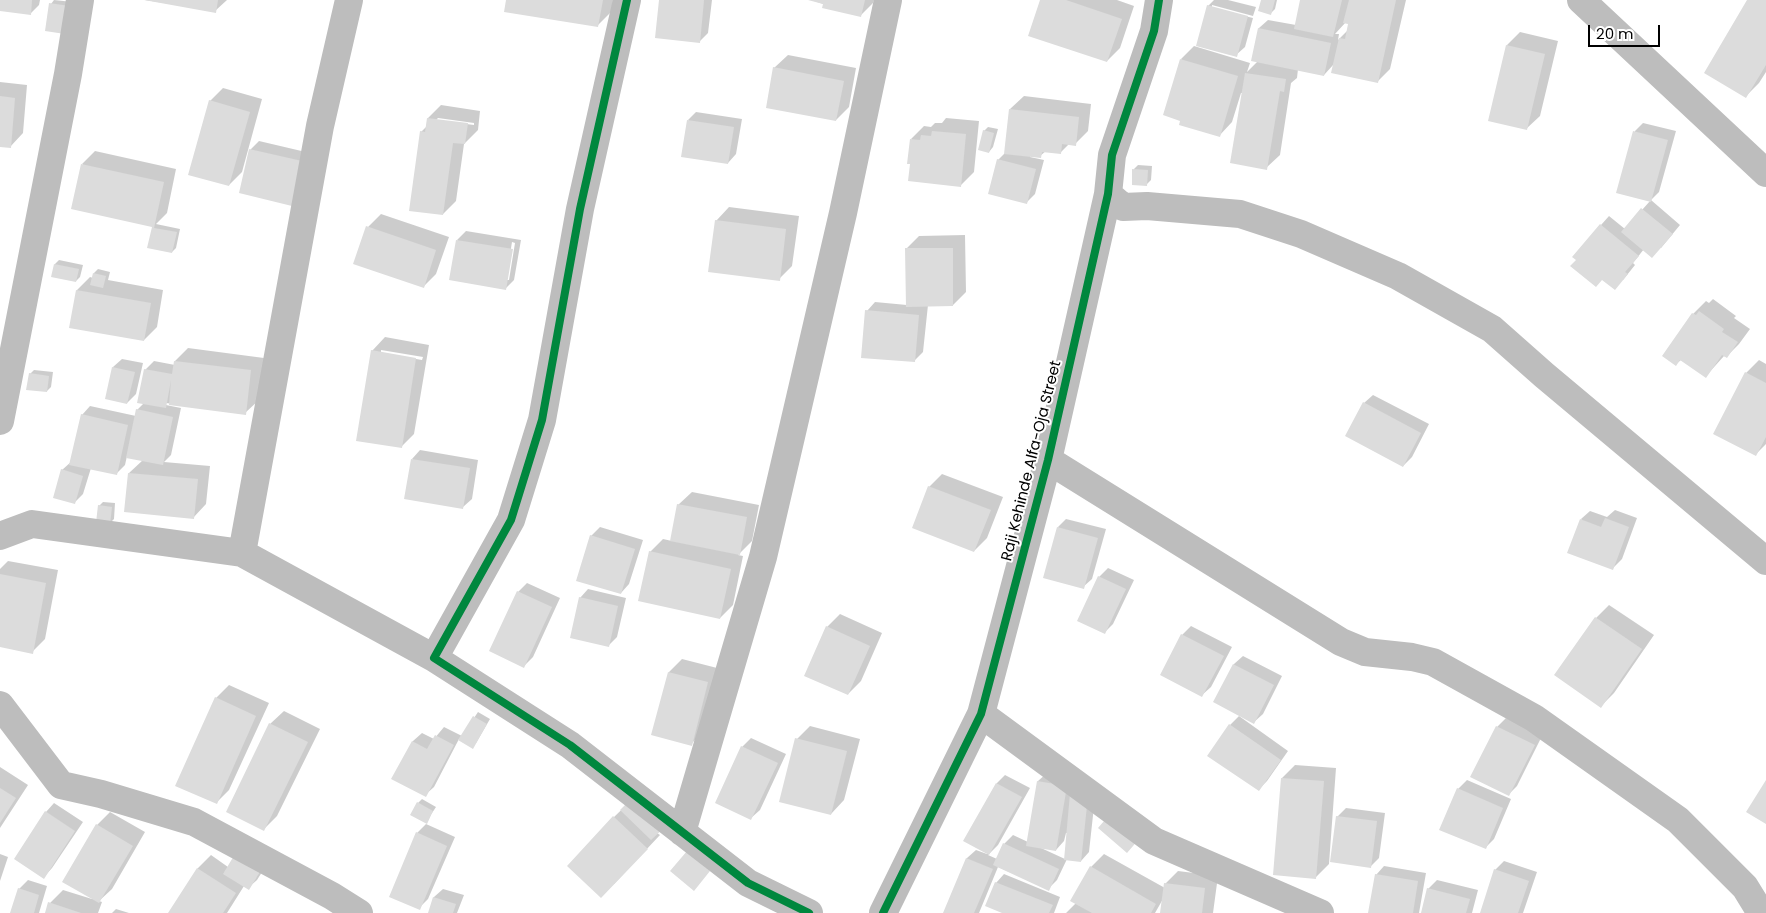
<!DOCTYPE html>
<html>
<head>
<meta charset="utf-8">
<style>
	body { margin:0 }
	#map { position:relative; width:1766px; height:913px; overflow:hidden; background:#fff; font-family:Poppins,sans-serif }
	canvas { display:block }
	.scale { position:absolute; left:1588px; top:25px; width:72px; height:22px; box-sizing:border-box; border:2px solid #000; border-top:0; padding-left:6px; font-size:15px; line-height:18px; white-space:nowrap; color:#000; -webkit-text-stroke:4px #fff; paint-order:stroke }
</style>
</head>
<body>
<div id="map">
<canvas width="1766" height="913"></canvas>
<div class="scale">20 m</div>
</div>
<script>
const ctx = document.querySelector('canvas').getContext('2d');
ctx.lineJoin = 'round';
function fillPath(path, color) {
  ctx.fillStyle = color;
  ctx.fill(path, 'evenodd');
}
function shape(rows) {
  const path = new Path2D();
  for (const r of rows) {
    path.moveTo(r[0], r[1]);
    for (let i = 2; i < r.length; i += 2) path.lineTo(r[i], r[i + 1]);
  }
  return path;
}
function strokePath(path, color, width, dash) {
  ctx.strokeStyle = color;
  ctx.lineWidth = width;
  ctx.lineCap = dash ? 'butt' : 'round';
  ctx.setLineDash(dash || []);
  ctx.stroke(path);
}
function label(font, color, halo, rows, align = 'center') {
  ctx.font = font + ' Poppins,sans-serif';
  ctx.lineWidth = 4;
  ctx.setLineDash([]);
  ctx.textBaseline = 'middle';
  ctx.strokeStyle = halo;
  ctx.fillStyle = color;
  for (const [text, x, y, turn = 0] of rows) {
    ctx.save();
    ctx.translate(x, y);
    ctx.rotate((+turn || 0) * Math.PI / 180);
    ctx.textAlign = isNaN(turn) ? turn : align;
    if (halo) ctx.strokeText(text, 0, 0);
    ctx.fillText(text, 0, 0);
    ctx.restore();
  }
}
const shadow = shape([
	[0,0,40,0,39,5,30,14,0,10],
	[54,0,73,2,68,29,51,4],
	[145,0,227,0,215,11],
	[507,0,613,0,611,12,598,25],
	[660,0,712,0,708,33,699,42],
	[811,0,874,0,873,3,860,16],
	[1042,0,1117,0,1134,6,1120,48,1107,61],
	[1214,0,1228,0,1256,7,1253,16,1212,5,1212,8,1253,18,1245,47,1236,55,1208,6],
	[1262,0,1277,0,1275,9,1271,13],
	[1301,0,1406,0,1390,69,1377,82,1334,64,1324,75,1298,69,1297,78,1291,83,1280,155,1266,168,1243,93,1241,93,1232,122,1219,136,1181,59,1194,46,1250,63,1247,72,1258,61,1259,28,1268,20,1296,25],
	[1346,22,1350,23,1348,30,1338,40,1339,34,1335,34],
	[1748,0,1766,0,1766,72,1759,83,1746,96],
	[1520,32,1558,41,1540,116,1526,129,1507,45],
	[788,55,856,68,849,107,836,120,774,68],
	[0,82,27,85,23,133,10,147,0,146],
	[223,88,262,99,242,172,229,185,210,101],
	[1024,96,1091,104,1088,131,1075,144,1069,144,1060,153,1046,151,1040,156,1030,155,1030,157,1044,160,1035,194,1027,202,998,160,1006,152,1010,109],
	[441,105,480,111,478,130,464,144,456,201,443,214,421,132,427,126,428,118],
	[438,118,474,123,474,125,436,120],
	[696,112,742,119,736,154,728,163,688,120],
	[946,118,979,121,974,172,961,185,911,139,924,126,931,127,935,123,942,123],
	[1643,123,1676,131,1659,192,1651,200,1680,225,1661,248,1644,249,1633,263,1635,265,1623,280,1601,225,1609,216,1625,229,1650,201,1618,192,1635,131],
	[988,127,998,129,993,147,989,152,984,131],
	[259,141,310,153,300,196,250,150],
	[95,151,176,169,167,213,156,224,180,229,176,248,172,252,149,247,153,226,82,164],
	[1138,165,1152,166,1151,180,1147,184,1133,183,1134,169],
	[729,207,799,216,792,266,779,279,716,221],
	[381,214,449,237,436,274,423,287,368,227],
	[466,231,521,240,514,280,505,289,457,240],
	[512,242,515,243,509,280,506,280],
	[965,235,966,292,953,305,928,305,923,352,914,361,867,311,875,302,907,305,906,249,919,236],
	[59,260,83,265,80,277,76,281,53,276,55,264],
	[98,269,110,272,108,280,163,290,157,327,144,340,71,327,77,290,90,277,93,278,94,273],
	[1713,299,1736,316,1734,318,1750,329,1739,344,1726,357,1724,356,1706,376,1681,360,1676,364,1693,314,1706,301,1709,303],
	[385,337,429,345,414,434,401,447,372,351],
	[381,350,423,357,422,360,381,353],
	[188,348,264,358,259,400,245,413,166,403,166,405,181,408,171,455,164,462,210,466,206,504,193,518,126,511,129,473,143,460,127,456,125,465,116,474,91,468,83,494,74,503,62,470,72,461,82,415,90,406,136,416,137,410,144,403,145,370,154,361,175,365,175,361],
	[122,359,143,363,136,394,127,403,113,367],
	[1759,360,1766,364,1766,444,1756,454,1746,373],
	[34,370,53,372,51,387,47,391,30,374],
	[1373,395,1429,424,1412,457,1403,466,1364,403],
	[420,450,478,460,472,499,463,507,412,459],
	[942,474,1003,497,987,538,974,551,929,487],
	[692,492,759,505,752,541,738,555,743,556,733,605,720,618,650,552,663,539,672,541,678,505],
	[103,502,115,503,114,519,110,523,99,506],
	[1615,510,1637,518,1622,559,1613,568,1581,519,1590,511,1607,517],
	[1066,519,1106,529,1092,579,1083,587,1058,527],
	[600,527,643,540,629,584,621,593,591,536],
	[8,561,58,570,45,639,32,652,0,646,0,569],
	[1108,568,1134,580,1113,624,1105,632,1099,577],
	[527,583,560,598,533,657,524,666,518,592],
	[588,589,626,598,617,637,608,646,580,598],
	[1609,605,1654,635,1614,693,1601,706,1596,618],
	[840,614,882,633,861,681,848,694,827,627],
	[1191,626,1232,647,1211,687,1202,695,1182,635],
	[1243,656,1282,676,1263,714,1254,722,1215,701,1234,664],
	[682,659,721,669,704,731,691,744,653,734,669,672],
	[229,685,269,703,229,790,216,803,216,698],
	[284,711,320,729,277,816,264,829,270,724],
	[478,712,490,719,476,743,459,739,434,787,425,795,393,779,413,741,422,733,434,739,444,727,462,736],
	[1239,716,1288,751,1267,781,1258,790,1230,725],
	[1506,718,1542,736,1517,786,1508,795,1497,727],
	[810,726,860,739,844,800,831,814,797,739],
	[751,738,786,754,760,810,751,818,742,747],
	[1295,765,1336,768,1329,864,1315,878,1282,778],
	[0,767,28,785,0,828],
	[1047,773,1096,788,1089,852,1081,861,1067,859,1057,880,1048,889,998,867,979,913,944,913,967,858,976,850,987,854,988,853,997,783,1005,775,1030,788,998,845,988,855,997,859,1004,844,1013,835,1028,842,1038,781],
	[1066,833,1068,833,1065,859,1041,848,1056,850,1064,841],
	[1467,780,1511,799,1494,839,1485,848,1458,789],
	[643,789,657,833,660,835,614,884,614,817],
	[422,799,436,807,426,822,418,803],
	[54,803,83,822,52,868,44,877,46,812],
	[1346,808,1385,813,1379,858,1370,867,1337,817],
	[110,812,145,832,112,889,99,901,102,902,98,913,46,913,50,903,63,890,92,899,97,825],
	[426,824,455,837,428,899,419,908,417,833],
	[0,854,8,857,0,881],
	[1104,854,1165,888,1165,884,1178,871,1218,876,1213,913,1162,913,1163,899,1155,913,1066,913,1076,903,1091,867],
	[211,855,228,867,269,861,257,880,248,888,244,886,227,913,169,913,198,868],
	[1504,861,1537,872,1523,913,1481,913,1495,870],
	[1384,866,1426,873,1419,913,1369,913,1376,875],
	[1004,874,1060,897,1054,913,1005,913,996,883],
	[28,880,47,886,39,913,12,913,19,889],
	[1437,880,1478,890,1472,913,1422,913,1428,889],
	[443,889,464,895,457,913,429,913,434,897],
	[116,909,129,913,112,913]
]);
const building = shape([
	[0,0,32,0,31,15,0,11],
	[144,0,218,0,216,13],
	[506,0,603,0,598,27,504,12],
	[659,0,704,0,700,43,655,38],
	[808,0,865,0,861,17,822,8,823,4],
	[1040,0,1066,0,1122,19,1107,62,1028,36],
	[1261,0,1275,0,1271,15,1258,11],
	[1300,0,1342,0,1333,37,1294,29],
	[1349,0,1396,0,1378,83,1331,73,1339,38,1345,39,1348,24,1343,23],
	[1747,0,1766,0,1766,65,1746,98,1704,73],
	[49,3,69,6,65,34,45,31],
	[1207,5,1248,16,1237,57,1196,46],
	[1258,28,1331,43,1324,76,1251,61],
	[1506,45,1545,54,1527,130,1488,121],
	[1180,59,1238,76,1220,137,1179,125,1180,121,1163,115],
	[773,67,844,81,836,121,766,108],
	[1245,73,1286,79,1284,92,1280,91,1267,170,1230,163],
	[0,96,15,98,11,148,0,147],
	[209,100,250,112,229,186,188,175],
	[1009,109,1079,117,1076,146,1062,144,1061,154,1042,152,1041,158,1004,154],
	[427,118,468,123,465,144,453,143,443,215,409,211,420,131,425,132],
	[687,120,734,127,728,164,681,157],
	[983,130,994,133,989,153,978,150],
	[932,131,966,134,961,187,908,181,910,164,907,164,910,139,920,140,921,135,931,136],
	[1633,131,1668,140,1651,202,1616,193],
	[249,149,302,161,292,206,239,193],
	[997,159,1036,169,1027,204,988,194],
	[81,164,164,182,154,228,177,232,172,253,147,248,152,227,71,209],
	[1132,169,1148,170,1147,186,1132,185],
	[1641,208,1673,234,1652,258,1621,232],
	[715,220,786,229,780,281,708,272],
	[1600,224,1639,256,1625,272,1628,274,1615,290,1602,280,1596,287,1570,266,1576,260,1572,257],
	[366,226,436,250,424,288,353,264],
	[456,240,513,249,506,290,449,280],
	[905,248,953,248,953,306,906,307],
	[54,264,79,269,76,282,51,277],
	[93,273,106,276,103,288,90,285],
	[76,290,151,303,144,341,69,328],
	[865,310,919,315,915,362,861,358],
	[1699,311,1724,329,1722,332,1738,342,1727,358,1722,355,1706,378,1680,360,1676,366,1662,356,1692,313,1696,315],
	[371,350,416,358,402,448,356,441],
	[174,361,251,370,246,415,169,405,171,380,166,408,137,403,144,369,172,374],
	[112,367,135,372,127,404,105,399],
	[1745,372,1766,383,1766,437,1756,456,1713,434],
	[29,373,49,376,47,392,26,390],
	[1363,402,1421,433,1403,467,1345,436],
	[136,409,173,417,163,465,126,458],
	[81,414,128,425,117,475,69,465],
	[411,459,470,468,463,509,404,499],
	[61,469,83,476,75,504,53,498],
	[128,473,198,479,194,519,124,512],
	[928,486,991,510,974,552,912,528],
	[677,504,747,517,740,555,670,541],
	[98,505,112,507,110,525,96,523],
	[1605,518,1629,527,1613,570,1567,553,1580,519,1601,527],
	[1057,527,1098,538,1084,589,1043,578],
	[590,535,635,549,621,594,576,581],
	[649,551,731,569,720,619,638,601],
	[0,574,46,583,33,654,0,647],
	[1098,576,1126,589,1105,634,1077,621],
	[517,591,552,607,524,668,489,651],
	[579,597,618,606,609,647,570,638],
	[1595,617,1642,649,1601,708,1554,675],
	[826,626,870,646,848,695,804,676],
	[1181,634,1224,656,1202,697,1160,675],
	[1233,664,1274,685,1254,724,1213,702],
	[668,672,708,682,692,746,651,735],
	[215,697,256,716,217,804,175,786],
	[473,716,487,724,473,749,458,740],
	[269,723,308,742,264,831,226,812],
	[1229,724,1281,760,1259,791,1207,756],
	[1496,726,1535,745,1509,796,1470,777],
	[435,735,454,745,426,797,391,779,412,741,427,749],
	[795,738,847,751,831,815,779,802],
	[741,746,778,763,751,820,715,803],
	[1281,778,1324,781,1316,879,1273,875],
	[1766,780,1766,824,1746,812],
	[1037,781,1067,786,1056,851,1026,846],
	[996,783,1022,797,989,855,963,841],
	[0,788,16,798,0,823],
	[1457,788,1503,808,1486,849,1439,830],
	[1070,794,1088,796,1081,862,1064,860],
	[634,796,665,827,651,840,620,810],
	[417,802,433,811,427,824,410,815],
	[45,811,75,831,44,879,14,859],
	[1110,814,1139,839,1127,853,1098,828],
	[613,816,648,849,601,898,567,866],
	[1336,816,1377,821,1371,868,1330,862],
	[96,824,133,846,99,903,62,882],
	[416,832,447,846,420,910,389,897],
	[1003,843,1059,869,1049,891,993,865],
	[687,851,710,871,694,891,670,871],
	[235,854,261,870,249,890,223,874],
	[966,858,993,869,974,913,943,913],
	[1090,866,1156,904,1151,913,1092,913,1070,901],
	[197,868,236,893,223,913,168,913],
	[1494,869,1529,881,1518,913,1480,913],
	[1375,874,1418,881,1413,913,1368,913],
	[995,882,1053,905,1049,913,1002,913,985,906],
	[1164,883,1205,888,1202,913,1160,913],
	[18,888,39,895,34,913,10,913],
	[1427,888,1470,899,1466,913,1421,913],
	[433,897,456,904,453,913,428,913],
	[48,902,81,913,45,913]
]);
const minor = shape([
	[627,0,580,209,542,420,511,520,434,658,570,745,748,883,809,913],
	[1581,0,1766,173],
	[1108,194,1123,207,1147,206,1240,214,1301,234,1398,276,1492,329,1544,375,1766,561],
	[0,421,68,74,80,0],
	[1048,460,1341,642,1365,652,1412,657,1433,662,1534,718,1678,820,1745,887,1761,913],
	[0,536,32,524,242,553,434,658],
	[242,553,320,126,349,0],
	[0,705,61,785,101,794,194,822,332,896,359,913],
	[981,714,1154,841,1320,913],
	[682,832,763,557,843,213,888,0],
	[883,913,981,714,1048,460,1108,194,1112,155,1154,31,1159,0]
]);
const cycleway = shape([
	[627,0,580,209,542,420,511,520,434,658,570,745,748,883,809,913],
	[883,913,981,714,1048,460,1108,194,1112,155,1154,31,1159,0]
]);
const streetNames = [
	["Raji Kehinde Alfa-Oja Street",1032,461,-76]
];
fillPath(shadow, '#0003');
fillPath(building, '#dcdcdc');
strokePath(minor, '#bdbdbd', 28);
strokePath(cycleway, '#00873e', 8);
label('15px', '#000', '#fff', streetNames);
</script>
</body>
</html>
